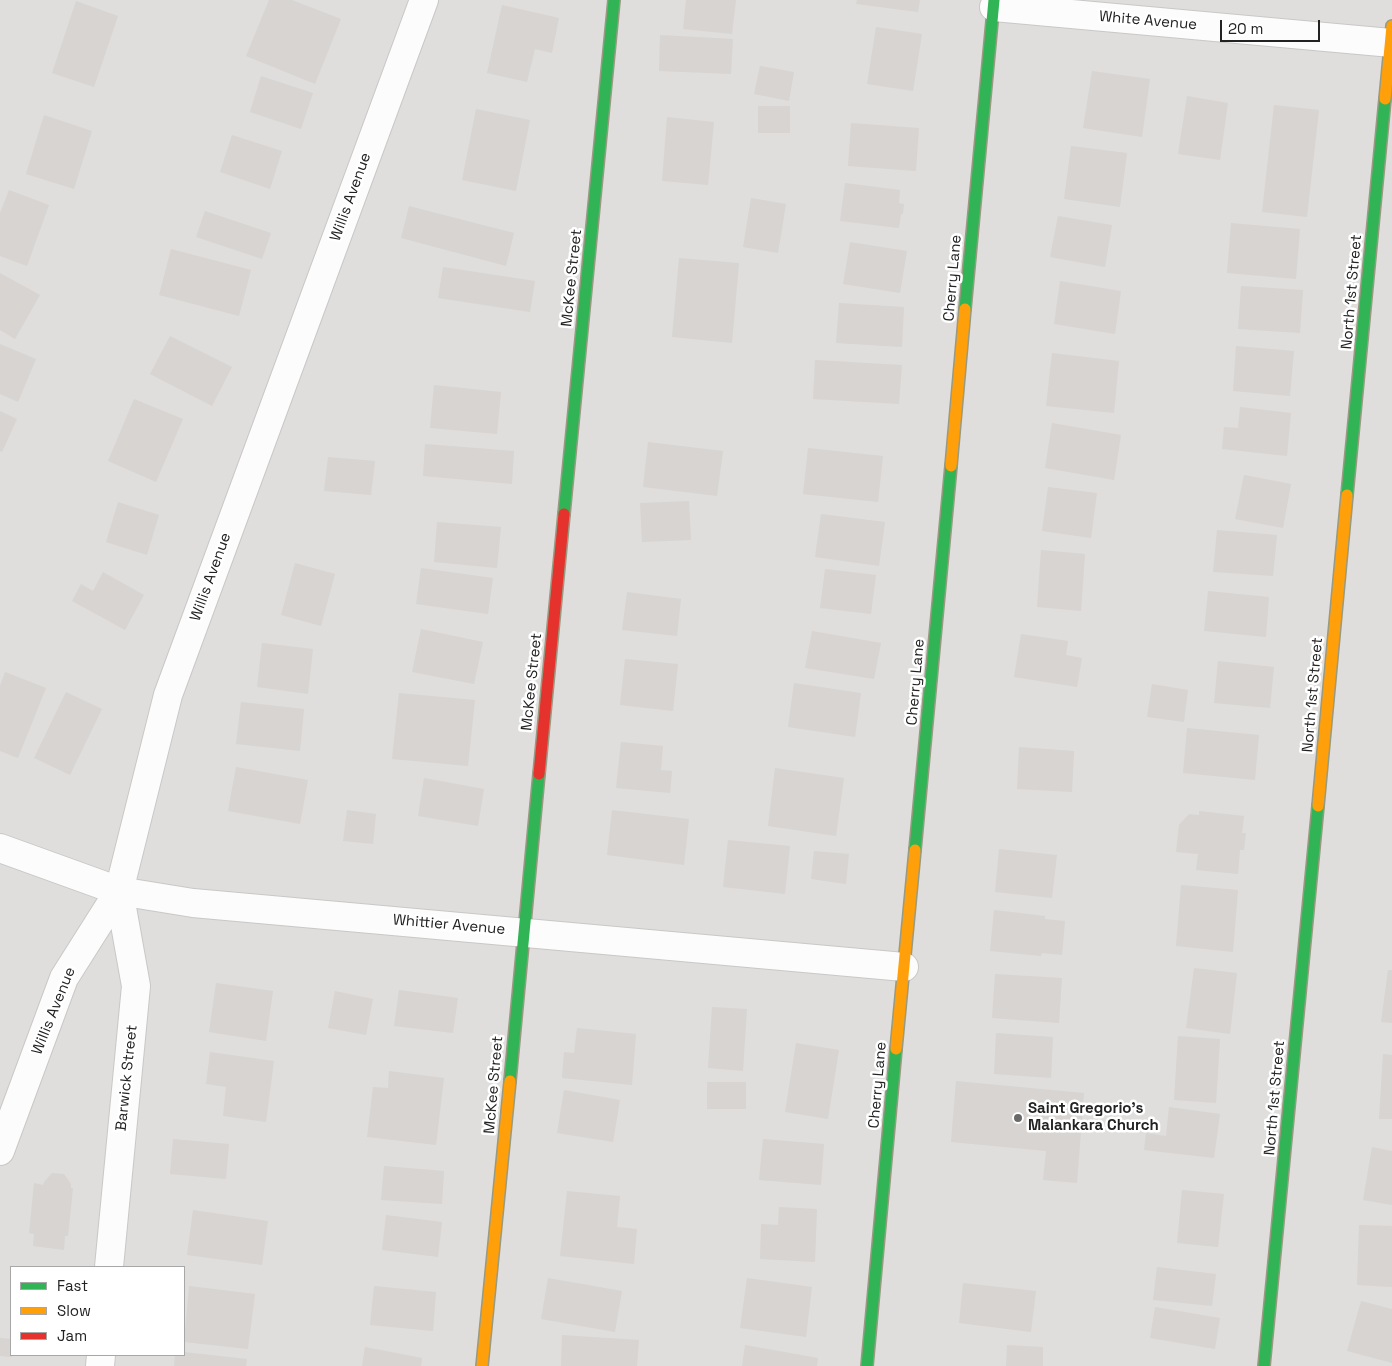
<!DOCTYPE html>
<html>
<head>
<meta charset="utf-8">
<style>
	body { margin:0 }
	#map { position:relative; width:1392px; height:1366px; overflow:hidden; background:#f0eeeb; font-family:"Space Grotesk",sans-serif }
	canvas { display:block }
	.legend { position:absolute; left:10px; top:1266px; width:175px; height:90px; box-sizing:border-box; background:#fff; border:1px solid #a7a7a7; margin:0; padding:6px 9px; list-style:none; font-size:15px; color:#222 }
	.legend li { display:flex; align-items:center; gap:10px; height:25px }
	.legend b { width:25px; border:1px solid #a7a7a7 }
	.scale { position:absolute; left:1220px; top:20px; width:100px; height:22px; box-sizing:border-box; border:2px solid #222; border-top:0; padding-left:6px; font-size:15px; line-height:18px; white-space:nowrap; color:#222; -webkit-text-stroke:4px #fff; paint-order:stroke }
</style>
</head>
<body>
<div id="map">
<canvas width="1392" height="1366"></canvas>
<ul class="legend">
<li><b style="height:6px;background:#30b455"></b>Fast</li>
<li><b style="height:6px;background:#ff9f0a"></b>Slow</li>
<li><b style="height:6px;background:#e5322d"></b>Jam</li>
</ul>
<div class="scale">20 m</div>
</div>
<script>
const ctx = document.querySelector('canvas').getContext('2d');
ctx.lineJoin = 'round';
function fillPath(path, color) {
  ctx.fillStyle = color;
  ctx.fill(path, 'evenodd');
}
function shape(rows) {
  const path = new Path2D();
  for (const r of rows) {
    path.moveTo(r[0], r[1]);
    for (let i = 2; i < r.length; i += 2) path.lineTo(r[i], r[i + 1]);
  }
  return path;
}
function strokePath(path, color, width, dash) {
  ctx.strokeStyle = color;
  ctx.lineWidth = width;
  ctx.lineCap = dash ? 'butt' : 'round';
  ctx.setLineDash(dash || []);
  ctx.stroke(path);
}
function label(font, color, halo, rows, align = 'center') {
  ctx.font = font + ' "Space Grotesk",sans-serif';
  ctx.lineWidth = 5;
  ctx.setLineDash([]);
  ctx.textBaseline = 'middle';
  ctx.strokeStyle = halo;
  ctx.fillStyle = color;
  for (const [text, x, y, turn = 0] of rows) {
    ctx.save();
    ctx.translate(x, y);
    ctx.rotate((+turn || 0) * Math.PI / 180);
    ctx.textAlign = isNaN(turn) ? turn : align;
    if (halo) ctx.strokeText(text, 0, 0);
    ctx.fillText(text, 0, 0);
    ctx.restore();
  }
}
const residential = shape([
	[0,0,1392,0,1392,1366,0,1366],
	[11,1267,184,1267,184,1355,11,1355]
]);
const building = shape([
	[269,0,292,0,341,19,315,84,246,56],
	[686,0,736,0,732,34,683,29],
	[857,0,920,0,918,12,856,4],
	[76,1,118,16,94,87,52,73],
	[502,5,559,18,552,53,535,49,527,82,487,73],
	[876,27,922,34,913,91,867,84],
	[660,35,733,39,731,74,659,71],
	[760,66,794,72,789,101,754,94],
	[1092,71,1150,79,1142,137,1083,128],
	[261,76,313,93,301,129,250,112],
	[1187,96,1228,103,1220,160,1178,154],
	[1274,105,1319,110,1307,217,1262,212],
	[758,106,790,106,790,133,758,133],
	[476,109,530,120,516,191,462,180],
	[44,115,92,131,74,189,26,174],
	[667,117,714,122,708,185,662,181],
	[851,123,919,128,916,171,848,166],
	[232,135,282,151,270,189,220,172],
	[1071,146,1127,153,1120,207,1064,199],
	[845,183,900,190,899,203,904,204,903,214,901,214,899,228,840,221],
	[9,190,49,205,27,266,0,256,0,213],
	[751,198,786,204,778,253,743,247],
	[409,206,514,233,506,266,401,238],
	[205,211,271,233,262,259,196,237],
	[1058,216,1112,225,1105,267,1050,257],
	[1231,223,1300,229,1296,279,1227,273],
	[850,242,907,251,900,293,843,284],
	[171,249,251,270,239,316,159,295],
	[679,258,739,263,732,343,672,337],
	[443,267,535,281,530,312,438,298],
	[0,273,40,295,15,339,0,330],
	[1060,281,1121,291,1115,334,1054,324],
	[1241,286,1303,290,1300,333,1238,329],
	[839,303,904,307,902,347,836,343],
	[170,336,232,367,212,406,150,374],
	[0,344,36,359,18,402,0,394],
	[1236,346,1294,351,1290,396,1233,391],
	[1052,353,1119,361,1114,413,1046,406],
	[815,360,902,365,899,404,813,399],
	[434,385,501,392,497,434,430,428],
	[134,399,183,419,156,482,108,461],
	[1240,407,1291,413,1287,456,1222,449,1224,427,1238,428],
	[0,411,17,419,2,452,0,451],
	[1052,423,1121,435,1114,480,1045,468],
	[648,442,723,451,717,496,643,487],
	[425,444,514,451,512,484,423,476],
	[808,448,883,456,878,502,803,494],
	[328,457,375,461,371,495,324,491],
	[1244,475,1291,484,1283,528,1235,519],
	[1048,487,1097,493,1091,538,1042,531],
	[689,501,691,540,642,542,640,503],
	[118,502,159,515,147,555,106,542],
	[821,514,885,522,879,566,815,557],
	[437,522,501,527,497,568,434,562],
	[1217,530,1277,535,1273,576,1213,572],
	[1041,550,1085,554,1081,611,1037,607],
	[295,563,335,574,321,626,281,615],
	[421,568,493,578,488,614,416,604],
	[825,569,876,575,871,614,820,608],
	[103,572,144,595,125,630,72,601,81,584,93,591],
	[1208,591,1269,597,1266,637,1204,631],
	[627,592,681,599,677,636,622,630],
	[421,629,483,642,474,684,412,672],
	[812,631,881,643,874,679,805,668],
	[1021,634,1068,641,1066,655,1082,658,1077,687,1014,677],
	[262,643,313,649,308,694,257,687],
	[625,659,678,664,673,711,620,705],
	[1218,661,1274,667,1270,708,1214,703],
	[5,672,46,688,18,758,0,751,0,686],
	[794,683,861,693,855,737,788,727],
	[1152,684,1188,690,1184,722,1147,717],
	[66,692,102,709,70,775,34,758],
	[399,693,475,700,468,766,392,759],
	[241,702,304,709,300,751,236,744],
	[1187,728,1259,735,1255,780,1183,773],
	[621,742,663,746,661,770,672,771,670,793,616,788],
	[1019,747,1074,751,1072,792,1017,789],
	[236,767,308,780,300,824,228,811],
	[775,768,844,778,836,836,768,826],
	[424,778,484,789,478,826,418,816],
	[347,810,376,814,373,844,343,841],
	[612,810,689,819,684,865,607,855],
	[1199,811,1244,816,1242,833,1246,833,1244,850,1240,850,1238,874,1196,870,1198,854,1176,852,1179,825,1189,814,1199,815],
	[728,840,790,846,785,894,723,887],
	[999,849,1057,855,1052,898,995,892],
	[814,851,849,854,846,884,811,879],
	[1181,885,1238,890,1233,952,1176,946],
	[994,910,1045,916,1045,919,1065,921,1062,955,1042,953,1041,956,990,951],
	[1194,968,1237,973,1230,1034,1186,1028],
	[1388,970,1392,970,1392,1023,1381,1022],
	[995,974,1062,978,1059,1023,992,1018],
	[216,983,273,991,266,1041,209,1032],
	[399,990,458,998,453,1033,394,1026],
	[335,991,373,999,366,1035,328,1028],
	[712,1007,747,1009,743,1071,708,1068],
	[577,1028,636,1034,632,1085,562,1078,564,1052,574,1053],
	[996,1033,1053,1037,1051,1078,994,1074],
	[1178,1036,1220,1039,1216,1103,1174,1100],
	[796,1043,839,1050,828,1119,785,1112],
	[210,1052,274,1061,266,1122,223,1116,226,1087,206,1084],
	[1383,1054,1392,1055,1392,1119,1379,1119],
	[389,1071,444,1078,436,1145,367,1137,373,1087,388,1088],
	[956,1081,1084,1093,1077,1183,1043,1180,1046,1151,951,1142],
	[707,1082,746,1082,746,1109,707,1109],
	[564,1090,620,1100,613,1142,557,1133],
	[1169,1107,1220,1114,1214,1158,1144,1150,1146,1133,1166,1136],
	[173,1139,229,1144,226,1179,170,1174],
	[763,1139,824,1144,821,1185,759,1180],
	[1372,1147,1392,1151,1392,1205,1363,1200],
	[384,1166,444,1171,442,1204,381,1200],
	[52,1173,64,1174,71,1184,71,1188,73,1188,68,1236,65,1236,64,1250,33,1246,34,1234,29,1233,34,1183,43,1185,44,1182],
	[1182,1190,1224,1194,1218,1247,1177,1243],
	[567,1191,620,1196,617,1227,637,1229,634,1264,560,1256],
	[779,1207,817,1209,815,1262,760,1259,761,1224,778,1225],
	[193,1210,268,1221,262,1265,187,1255],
	[386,1215,442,1222,438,1257,382,1250],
	[1359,1225,1392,1226,1392,1287,1357,1285],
	[1157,1267,1216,1274,1212,1306,1153,1300],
	[548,1278,622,1291,615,1332,541,1319],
	[747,1278,812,1287,806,1337,740,1328],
	[963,1283,1036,1291,1031,1332,959,1323],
	[189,1286,255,1294,248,1349,184,1342],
	[374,1286,436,1292,433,1331,370,1325],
	[1361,1301,1392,1309,1392,1363,1347,1351],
	[1155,1307,1220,1318,1215,1349,1150,1338],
	[562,1335,639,1340,637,1366,561,1366],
	[0,1338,11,1339,12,1357,0,1356],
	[745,1345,818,1358,817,1366,742,1366],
	[1007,1345,1043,1347,1043,1366,1006,1366],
	[365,1347,422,1358,421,1366,362,1366],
	[184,1352,247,1359,246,1366,174,1366,175,1355,184,1355]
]);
const street = shape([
	[994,7,1392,43],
	[0,848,119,891,193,903,904,967],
	[0,1151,64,978,119,891,168,695,424,0],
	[109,1267,136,986,119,891],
	[100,1366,101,1355]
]);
const fast = shape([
	[965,309,994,0],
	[1347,495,1385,99],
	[564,514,614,0],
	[915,850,951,466],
	[510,1081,539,774],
	[867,1366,896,1049],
	[1264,1366,1318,806]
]);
const slow = shape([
	[1385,99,1392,26],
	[951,466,965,309],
	[1318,806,1347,495],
	[896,1049,915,850],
	[482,1366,510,1081]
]);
const jam = shape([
	[539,774,564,514]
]);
const markers = [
	[1018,1118,5,"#6a6968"]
];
const streetNames = [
	["White Avenue",1148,21,5],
	["Willis Avenue",351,197,-70],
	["McKee Street",572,278,-84],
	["Cherry Lane",953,278,-85],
	["North 1st Street",1352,292,-85],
	["Willis Avenue",211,577,-70],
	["McKee Street",532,682,-84],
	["Cherry Lane",916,682,-85],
	["North 1st Street",1313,695,-85],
	["Whittier Avenue",449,925,5],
	["Willis Avenue",54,1011,-68],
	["Barwick Street",127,1078,-84],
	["McKee Street",494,1085,-85],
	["Cherry Lane",878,1085,-85],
	["North 1st Street",1275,1098,-85]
];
const poiNames = [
	["Saint Gregorio's",1028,1109],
	["Malankara Church",1028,1126]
];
fillPath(residential, '#dfdedc');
fillPath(building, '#d7d4d2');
strokePath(street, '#c9c8c7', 30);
strokePath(fast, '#999a82', 14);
strokePath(slow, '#999a82', 14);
strokePath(jam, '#999a82', 14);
strokePath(street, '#fdfcfc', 28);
strokePath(fast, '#30b455', 11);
strokePath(slow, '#ff9f0a', 11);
strokePath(jam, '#e5322d', 11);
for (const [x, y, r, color] of markers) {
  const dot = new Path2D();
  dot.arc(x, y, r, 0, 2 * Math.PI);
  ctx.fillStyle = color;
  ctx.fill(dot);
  strokePath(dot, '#fff', 2);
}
label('15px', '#222', '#fff', streetNames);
label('bold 15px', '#222', '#fff', poiNames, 'left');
</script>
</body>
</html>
